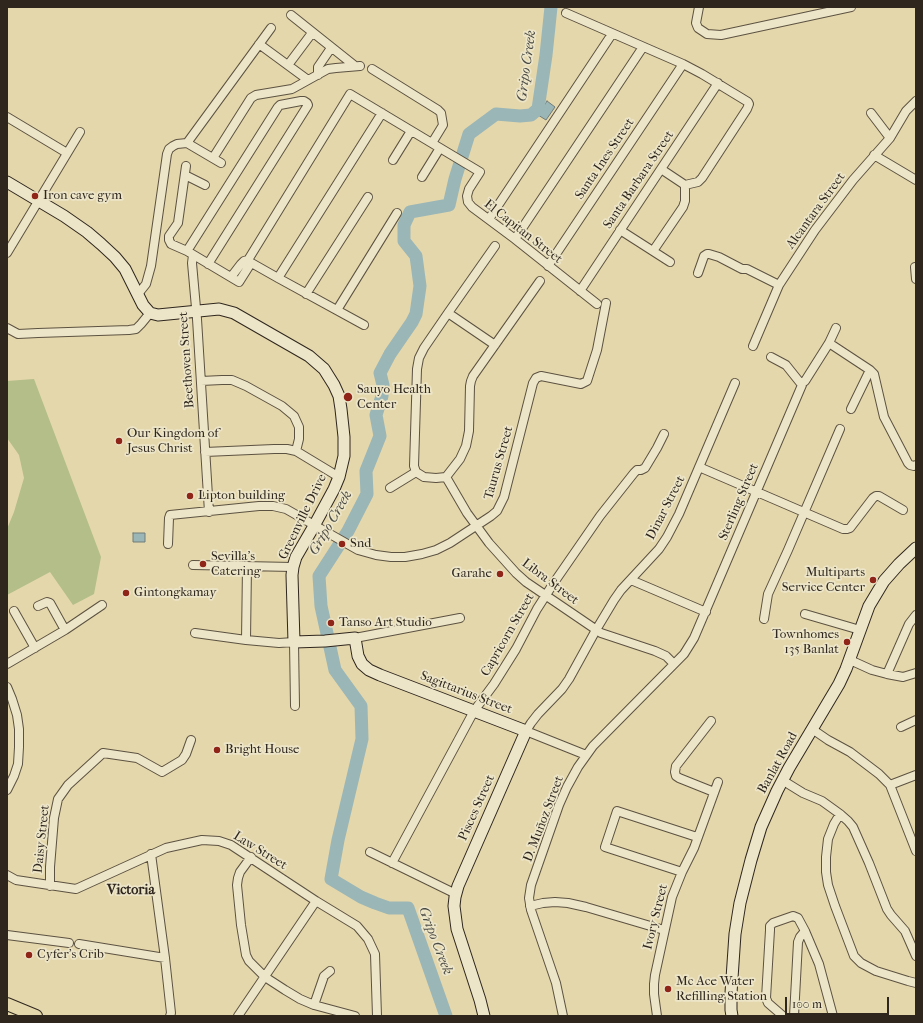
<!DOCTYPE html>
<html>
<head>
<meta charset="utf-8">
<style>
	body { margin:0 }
	#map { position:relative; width:923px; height:1023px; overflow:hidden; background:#e4d7ab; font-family:"IM FELL French Canon",serif }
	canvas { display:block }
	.frame { position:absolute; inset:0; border:8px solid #2f261e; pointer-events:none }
	.scale { position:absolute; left:785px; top:997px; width:104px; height:18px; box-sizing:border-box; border:2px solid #2f261e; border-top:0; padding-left:5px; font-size:12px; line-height:14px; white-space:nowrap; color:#2f261e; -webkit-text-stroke:3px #ede5c8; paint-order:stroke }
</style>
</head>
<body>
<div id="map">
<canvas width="923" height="1023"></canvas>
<div class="frame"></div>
<div class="scale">100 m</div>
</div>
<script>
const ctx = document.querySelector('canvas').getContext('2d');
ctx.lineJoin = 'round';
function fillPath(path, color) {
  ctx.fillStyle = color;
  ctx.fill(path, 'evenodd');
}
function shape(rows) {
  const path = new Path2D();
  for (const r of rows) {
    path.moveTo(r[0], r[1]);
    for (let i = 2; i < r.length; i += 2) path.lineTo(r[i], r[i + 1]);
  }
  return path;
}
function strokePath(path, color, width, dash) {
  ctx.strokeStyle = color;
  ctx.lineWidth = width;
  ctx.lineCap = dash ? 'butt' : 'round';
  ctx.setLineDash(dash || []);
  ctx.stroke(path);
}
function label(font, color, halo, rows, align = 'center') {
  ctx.font = font + ' "IM FELL French Canon",serif';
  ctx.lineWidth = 3.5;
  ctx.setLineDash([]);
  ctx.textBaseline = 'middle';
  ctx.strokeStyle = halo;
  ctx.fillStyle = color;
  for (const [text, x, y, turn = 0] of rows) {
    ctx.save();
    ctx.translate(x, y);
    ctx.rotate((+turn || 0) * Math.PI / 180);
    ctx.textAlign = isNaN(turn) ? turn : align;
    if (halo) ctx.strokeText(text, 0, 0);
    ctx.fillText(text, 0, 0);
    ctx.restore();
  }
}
const green = shape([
	[34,379,101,557,94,594,73,605,50,572,7,595,7,529,14,512,24,478,19,455,7,438,7,381]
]);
const water = shape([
	[547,101,555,107,546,120,538,115,547,101],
	[133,533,145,533,145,542,133,542,133,533]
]);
const river = shape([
	[446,1016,408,908,389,908,375,903,361,897,331,879,338,840,362,739,361,706,335,670,321,606,319,576,348,531,367,494,366,471,380,436,376,415,382,396,383,385,380,373,390,354,412,322,416,314,420,286,416,256,404,241,404,225,410,212,449,205,455,179,469,134,496,114,520,116,531,115,538,109,546,55,551,7]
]);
const street = shape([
	[699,7,696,23,698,28,707,34,721,35,851,7],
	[566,13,683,64,702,74,748,102,749,104,747,109,702,178,698,182,685,185,661,169],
	[291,15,355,66],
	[259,44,308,80],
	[288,65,312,33],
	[372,69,438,110,441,113,443,125,432,143],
	[318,75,318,67,331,48],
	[871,113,890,138],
	[7,117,67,153],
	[187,143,271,28],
	[187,143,221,163],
	[874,155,916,180],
	[213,158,251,98,256,95,292,89,328,69,336,68,360,66],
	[393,160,411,131],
	[186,166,178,223,169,236,169,240,171,244,187,251,239,282,251,263],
	[185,175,205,185],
	[422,177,440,148],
	[489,219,612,34],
	[620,230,670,262],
	[515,239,643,47],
	[187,251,278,107,280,105,301,101,304,101,307,103,308,105,208,264],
	[653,251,683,207,685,201,685,185],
	[7,253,80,132],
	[193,255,192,263,197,319,209,512],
	[248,261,278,278,364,325],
	[548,266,683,64],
	[915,267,916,279],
	[698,273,704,256,707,254,709,254,719,257,742,269,747,269,779,285],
	[231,277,241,264,244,261,248,260,350,94,480,172,469,189,467,196,468,202,472,207,515,239,597,304],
	[278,278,382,113],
	[580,291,718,83],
	[138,294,146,284,151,266,167,154,169,149,173,146,177,144,187,143],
	[306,294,368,197],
	[337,310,397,213],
	[448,313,495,345],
	[7,328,18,334,38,333,129,330,136,329,141,324,150,313],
	[829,343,870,370,874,374,884,417,908,463,910,465,914,466,916,465],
	[753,346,779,285,815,230,853,180,890,138,906,111,916,101],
	[201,381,222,380,232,380,246,386,282,406,294,416,299,427,299,439,296,451],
	[805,381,829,343,836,328],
	[851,409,870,370],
	[205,452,274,449,287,449,296,451,339,477],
	[699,467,843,529,847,529,850,528,873,498,876,496,879,496,903,510],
	[416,472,414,466,417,369,419,358,424,348,448,313,495,246],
	[416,472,424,477,436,478,446,477],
	[446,477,467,513,489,543,516,573,526,582,601,633,655,651,666,656,674,664],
	[446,477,460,459,466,446,469,431,470,386,471,381,473,376,540,281],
	[390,488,416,472],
	[168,544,169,518,170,515,259,506,273,506,286,509,358,550,376,555,391,557,405,557,422,554,436,550,450,543,491,516,497,511,504,497,533,383,536,378,541,376,581,384,587,381,597,350,606,303],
	[193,565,293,567],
	[631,580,706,612],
	[38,606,47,602,50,603,65,630],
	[14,611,35,648],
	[805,614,860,630],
	[764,619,768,594,788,550,840,429],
	[195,633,246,640,279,643,294,642,295,706],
	[355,638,460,618],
	[246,640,247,566],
	[850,660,872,670,887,674,903,677,916,673],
	[7,664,65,630,102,605],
	[887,674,909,624,916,615],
	[7,687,12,699,17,715,19,729,19,747,18,764,14,776,7,790],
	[711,721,676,766,675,772,676,776,679,778,714,792],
	[901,727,916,720],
	[812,729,828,740,850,752,879,774,890,785,916,851],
	[586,755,526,731,531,723,538,714,562,689,569,679,596,630,614,600,621,590,659,549,667,537,679,514,735,383],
	[782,780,803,793,822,801,840,814,848,821,853,827,869,863,887,909,891,915,905,931,916,956],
	[890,785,916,775],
	[840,814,834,824,828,839,826,857,826,872,828,885,835,906,854,956,861,963,876,971,908,981,916,983],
	[370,852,456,894],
	[151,854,165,958,171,1013,170,1016],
	[251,857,240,872,238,878,237,885,241,925,246,955,249,961,265,977,285,990,300,999,314,1005,355,1016],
	[392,863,474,711,494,684,516,649,537,609,553,584,600,516,634,473,637,470,641,470,645,468,657,448,664,434],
	[682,872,605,847,617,811,697,837],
	[7,875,16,880,76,889,166,848,202,840,219,841,231,845,316,901,357,926,368,939,375,954,377,1016],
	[50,886,50,867,54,818,58,799,68,785,103,753,137,758,162,772,182,760,186,754,191,740],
	[530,906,543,903,555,902,568,903,586,907,664,930],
	[7,935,69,943],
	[79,944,165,958],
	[314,1005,324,976,330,971],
	[238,1016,316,901],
	[563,1016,556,983,531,910,529,898,531,885,559,805,567,787,578,767,593,746,684,654,694,638,802,385,786,365,771,357],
	[657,1016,654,994,654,984,655,975,672,897,682,872,694,848,718,782],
	[783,1016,768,1003,766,998,770,930,770,926,773,923,793,916,798,918,805,931,819,964,833,1016],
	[794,1016,798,942,800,937,805,931]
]);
const secondary = shape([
	[7,182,64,216,87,232,101,244,115,257,125,269,143,305,150,313,158,315,219,309,234,313,309,356,324,369,334,385,339,396,341,409,344,437,344,456,339,477,334,489,314,526,296,557,293,567,292,575,294,642,325,641,355,638,358,656,362,664,369,670,380,675,526,731,458,886,455,897,454,906,457,929,480,1000,484,1016],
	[732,1016,731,1010,731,993,735,934,740,903,751,860,761,827,777,791,789,768,839,684,846,669,869,606,884,581,899,564,916,548]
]);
const primary = shape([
	[7,1004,36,1016]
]);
const markers = [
	[35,196,4,"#8f2418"],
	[348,397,5,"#8f2418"],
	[119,441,4,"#8f2418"],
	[190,496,4,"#8f2418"],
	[342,544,4,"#8f2418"],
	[203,564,4,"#8f2418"],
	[500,574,4,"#8f2418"],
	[873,580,4,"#8f2418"],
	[126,593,4,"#8f2418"],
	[331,623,4,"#8f2418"],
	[847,642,4,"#8f2418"],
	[217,750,4,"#8f2418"],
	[29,955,4,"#8f2418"],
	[668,989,4,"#8f2418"]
];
const streetNames = [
	["Santa Ines Street",605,159,-56],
	["Santa Barbara Street",639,180,-56],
	["Alcantara Street",816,211,-54],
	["El Capitan Street",523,232,38],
	["Beethoven Street",187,360,-94],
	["Taurus Street",499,463,-74],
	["Sterling Street",739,502,-67],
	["Dinar Street",666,508,-63],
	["Greenville Drive",303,517,-64],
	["Libra Street",550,582,37],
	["Capricorn Street",508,635,-60],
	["Sagittarius Street",466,693,21],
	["Banlat Road",778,763,-61],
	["Pisces Street",477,808,-66],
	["D. Muñoz Street",544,819,-69],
	["Daisy Street",42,839,-84],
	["Law Street",260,851,32],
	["Ivory Street",656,917,-76]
];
const poiNames = [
	["Iron cave gym",43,196],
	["Sauyo Health",357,390],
	["Center",357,405],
	["Our Kingdom of",127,434],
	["Jesus Christ",127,449],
	["Lipton building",198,496],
	["Snd",350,544],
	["Sevilla’s",211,557],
	["Catering",211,572],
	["Multiparts",865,573,"right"],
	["Service Center",865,588,"right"],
	["Garahe",492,574,"right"],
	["Gintongkamay",134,593],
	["Tanso Art Studio",339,623],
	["Townhomes",839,635,"right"],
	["135 Banlat",839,650,"right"],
	["Bright House",225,750],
	["Cyfer's Crib",37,955],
	["Mc Ace Water",676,982],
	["Refilling Station",676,997]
];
const waterNames = [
	["Gripo Creek",527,66,-82],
	["Gripo Creek",331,523,-60],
	["Gripo Creek",435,941,69]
];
const neighbourhoodNames = [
	["Victoria",131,891]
];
fillPath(green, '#b3be89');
fillPath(water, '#9bb6b6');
strokePath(water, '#707c79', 1);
strokePath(river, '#9bb6b6', 13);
strokePath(street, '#5c5241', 10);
strokePath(secondary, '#2f261e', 13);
strokePath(primary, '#2f261e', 14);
strokePath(street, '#ede5c8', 8);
strokePath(secondary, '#ede5c8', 11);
strokePath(primary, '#e4d7ab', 12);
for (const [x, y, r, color] of markers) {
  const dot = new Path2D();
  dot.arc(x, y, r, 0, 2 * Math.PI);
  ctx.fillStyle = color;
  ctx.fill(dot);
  strokePath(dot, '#ede5c8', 1.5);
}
label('13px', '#2f261e', '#ede5c8', streetNames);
label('13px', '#2f261e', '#ede5c8', poiNames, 'left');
label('italic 14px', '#4a4a44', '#ede5c8', waterNames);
label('bold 14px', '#2f261e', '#ede5c8', neighbourhoodNames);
</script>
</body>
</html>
